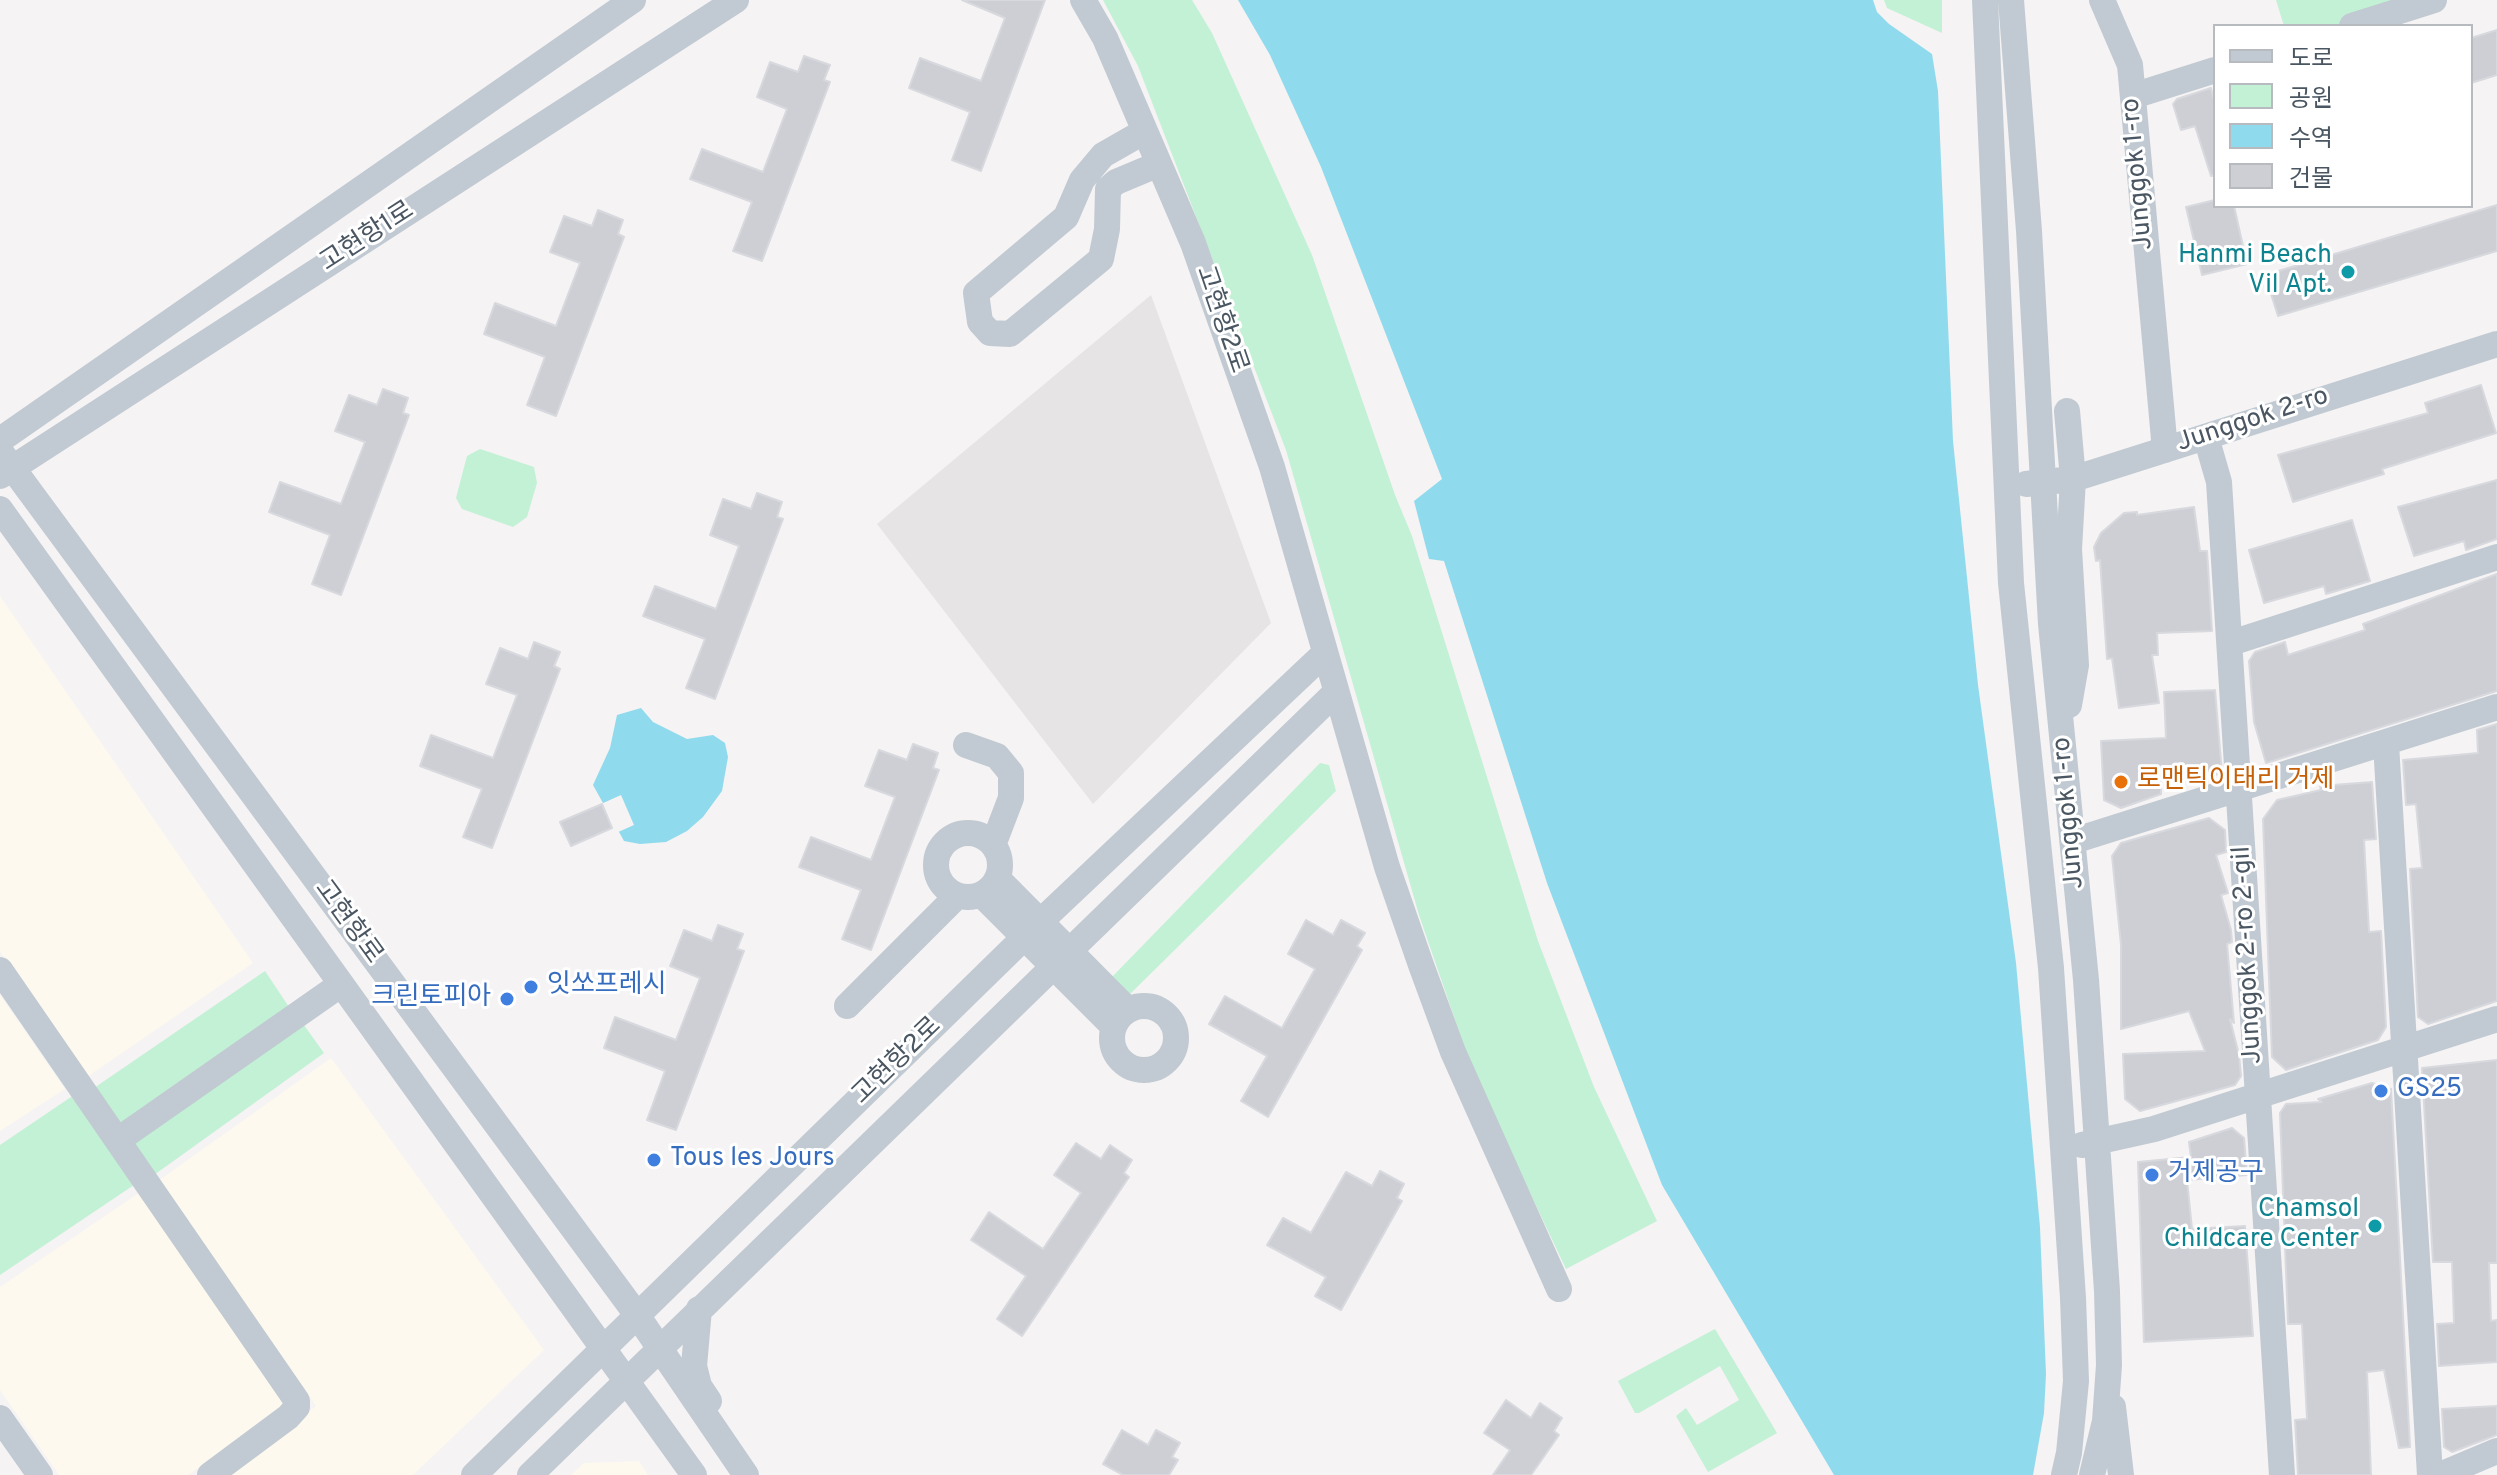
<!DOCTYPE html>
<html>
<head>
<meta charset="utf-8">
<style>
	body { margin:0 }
	#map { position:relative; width:2497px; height:1475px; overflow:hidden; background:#f5f3f3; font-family:Overpass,"Noto Sans KR",sans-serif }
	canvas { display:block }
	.legend { position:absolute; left:2213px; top:24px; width:260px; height:184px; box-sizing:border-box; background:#fff; border:2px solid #b7bbc0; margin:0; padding:10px 14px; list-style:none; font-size:24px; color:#4a5661 }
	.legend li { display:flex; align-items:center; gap:16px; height:40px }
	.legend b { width:40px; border:2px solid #b7bbc0 }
</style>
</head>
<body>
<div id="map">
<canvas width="2497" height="1475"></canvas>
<ul class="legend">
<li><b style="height:10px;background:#c1cad2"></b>도로</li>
<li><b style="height:22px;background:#c3f1d5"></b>공원</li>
<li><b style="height:22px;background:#90daee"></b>수역</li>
<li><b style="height:22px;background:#cdcfd5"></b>건물</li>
</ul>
</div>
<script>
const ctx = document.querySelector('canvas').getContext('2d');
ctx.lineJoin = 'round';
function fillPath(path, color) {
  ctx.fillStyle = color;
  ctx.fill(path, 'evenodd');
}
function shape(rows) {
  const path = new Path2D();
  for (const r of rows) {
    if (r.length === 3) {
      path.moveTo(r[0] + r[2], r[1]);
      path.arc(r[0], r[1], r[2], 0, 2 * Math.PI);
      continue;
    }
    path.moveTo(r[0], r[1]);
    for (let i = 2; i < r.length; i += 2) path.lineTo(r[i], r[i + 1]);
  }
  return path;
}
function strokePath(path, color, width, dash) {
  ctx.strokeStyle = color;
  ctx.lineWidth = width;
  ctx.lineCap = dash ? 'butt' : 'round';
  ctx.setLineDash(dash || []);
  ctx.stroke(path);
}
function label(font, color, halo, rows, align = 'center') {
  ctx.font = font + ' Overpass,"Noto Sans KR",sans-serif';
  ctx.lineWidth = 6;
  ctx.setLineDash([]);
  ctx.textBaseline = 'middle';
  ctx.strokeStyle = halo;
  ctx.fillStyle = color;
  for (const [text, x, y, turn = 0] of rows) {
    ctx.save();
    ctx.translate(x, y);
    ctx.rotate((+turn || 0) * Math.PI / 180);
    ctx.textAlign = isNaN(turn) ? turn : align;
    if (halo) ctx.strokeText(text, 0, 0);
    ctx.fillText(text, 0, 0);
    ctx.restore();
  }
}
const commercial = shape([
	[0,596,253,963,87,1077,0,952],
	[0,995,65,1089,0,1131],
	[331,1058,544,1350,413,1475,224,1475,316,1406,158,1181],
	[139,1193,287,1408,188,1475,59,1475,0,1390,0,1287],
	[639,1461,648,1475,571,1475,584,1463]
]);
const education = shape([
	[1151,295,1271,623,1093,804,877,524]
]);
const green = shape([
	[1103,0,1192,0,1212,33,1312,255,1395,495,1412,536,1538,941,1594,1087,1657,1221,1566,1269,1473,1072,1419,915,1286,450,1138,66],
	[1884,0,1942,0,1942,33,1887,8],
	[2276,0,2434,0,2352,26,2284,26],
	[480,449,534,467,537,483,527,517,513,527,462,509,456,498,467,456],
	[1320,763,1329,765,1336,791,1129,995,1112,977],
	[265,971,291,1010,121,1127,94,1088],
	[301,1021,324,1053,154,1175,130,1142],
	[74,1095,134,1185,0,1275,0,1145],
	[1715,1329,1777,1433,1708,1472,1676,1416,1686,1408,1697,1425,1739,1400,1720,1366,1639,1413,1635,1413,1618,1381]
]);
const water = shape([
	[1238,0,1873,0,1877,12,1889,24,1932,54,1938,91,1953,441,1978,685,2016,963,2040,1227,2046,1374,2044,1413,2033,1475,1834,1475,1662,1185,1547,883,1444,561,1429,559,1414,501,1442,479,1321,167,1270,55],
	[641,708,653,722,687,739,713,735,725,743,728,757,722,791,703,817,687,831,666,842,640,844,624,841,593,785,610,748,617,715]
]);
const pier = shape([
	[621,795,634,825,616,833,601,804]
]);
const building = shape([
	[962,0,1045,0,981,171,952,160,970,112,909,88,920,58,981,81,1005,18,962,0],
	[2497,30,2497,75,2471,83,2471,38,2497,30],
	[804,56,830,65,824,80,830,82,762,261,733,251,752,202,690,179,702,149,763,172,787,109,757,97,770,62,798,72,804,56],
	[2211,88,2215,103,2215,175,2211,176,2195,126,2181,130,2173,104,2177,99,2211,88],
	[2215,200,2215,206,2234,206,2247,264,2202,275,2186,207,2215,200],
	[2497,205,2497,251,2278,316,2265,275,2497,205],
	[598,210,623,220,618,234,624,237,556,416,527,405,545,357,484,334,495,303,556,326,580,263,550,252,564,216,592,226,598,210],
	[2481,385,2496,433,2382,469,2384,474,2293,502,2278,455,2428,413,2425,403,2481,385],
	[383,389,408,398,403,413,409,415,341,595,312,584,330,535,269,512,280,482,341,504,365,442,335,431,349,395,377,405,383,389],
	[2497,480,2497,539,2466,550,2464,541,2414,556,2398,507,2497,480],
	[757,493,782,502,777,517,783,519,715,699,686,688,705,639,643,616,655,586,716,609,739,546,710,535,723,499,751,509,757,493],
	[2194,507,2200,551,2207,551,2212,631,2157,633,2158,655,2152,655,2159,703,2119,708,2112,658,2107,659,2100,560,2096,561,2094,547,2101,533,2124,513,2137,512,2137,515,2194,507],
	[2352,520,2370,581,2326,594,2324,586,2264,603,2249,550,2352,520],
	[2497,574,2497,691,2266,763,2254,722,2249,661,2255,652,2285,642,2288,655,2365,630,2363,624,2497,574],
	[534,642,560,652,554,666,560,669,492,848,463,837,482,789,420,766,431,735,493,758,517,695,486,684,500,648,528,659,534,642],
	[2215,690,2222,774,2161,778,2161,794,2121,808,2104,800,2101,741,2166,738,2164,692,2215,690],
	[2497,724,2497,1001,2428,1024,2418,1017,2410,869,2422,868,2416,804,2406,805,2403,760,2478,753,2477,730,2497,724],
	[913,744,938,753,933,768,939,770,871,950,842,939,861,890,799,867,811,837,871,860,895,797,865,786,879,750,907,760,913,744],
	[2372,782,2376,839,2364,840,2369,932,2381,931,2386,1027,2378,1040,2286,1070,2272,1057,2263,819,2277,800,2321,790,2320,786,2372,782],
	[602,804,612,828,571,846,560,822,602,804],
	[2209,818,2225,830,2226,852,2216,855,2228,893,2221,895,2231,930,2232,942,2227,944,2234,1023,2230,1019,2239,1055,2241,1076,2235,1085,2140,1111,2125,1099,2123,1054,2205,1051,2189,1011,2121,1029,2121,945,2112,856,2121,843,2209,818],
	[1306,920,1333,935,1341,920,1365,933,1357,946,1362,950,1268,1117,1241,1101,1267,1056,1209,1024,1225,996,1282,1028,1315,969,1288,954,1306,920],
	[718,925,743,934,737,949,744,951,676,1130,647,1120,665,1071,604,1048,615,1017,676,1040,700,978,670,966,684,930,712,941,718,925],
	[2497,1060,2497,1263,2489,1263,2491,1321,2497,1320,2497,1362,2439,1366,2437,1324,2454,1323,2452,1262,2433,1262,2422,1068,2497,1060],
	[2372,1083,2391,1089,2410,1447,2399,1448,2384,1370,2367,1372,2371,1475,2298,1475,2295,1420,2307,1419,2302,1324,2288,1324,2280,1113,2286,1104,2322,1102,2318,1099,2372,1083],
	[2232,1128,2244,1138,2247,1175,2187,1180,2192,1229,2245,1226,2253,1336,2144,1342,2138,1162,2191,1157,2189,1142,2232,1128],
	[1076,1143,1101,1159,1110,1145,1132,1160,1124,1173,1129,1177,1022,1336,997,1319,1026,1276,971,1240,989,1212,1043,1249,1081,1193,1054,1175,1076,1143],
	[1380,1171,1404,1184,1397,1198,1402,1201,1341,1310,1315,1296,1326,1277,1267,1245,1283,1218,1311,1233,1346,1172,1372,1186,1380,1171],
	[1506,1400,1531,1418,1540,1403,1562,1418,1554,1431,1559,1435,1531,1475,1493,1475,1510,1450,1484,1433,1506,1400],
	[2497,1406,2497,1435,2452,1452,2444,1447,2442,1409,2497,1406],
	[1122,1430,1148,1445,1156,1430,1180,1443,1172,1457,1178,1460,1169,1475,1123,1475,1103,1464,1122,1430]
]);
const minor = shape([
	[1083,0,1105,38,1193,243,1272,467,1387,867,1421,965,1453,1052,1559,1289],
	[1985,0,2011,583,2051,968,2073,1298,2076,1381,2069,1453,2064,1475],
	[2011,0,2029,231,2051,624,2086,980,2107,1291,2109,1365,2105,1421,2092,1475],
	[2102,0,2130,65,2165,450],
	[2352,26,2434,0],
	[2133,96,2215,70],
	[1145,131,1103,155,1082,180,1066,217,976,293,980,322,990,333,1010,334,1101,259,1107,229,1108,189,1116,182,1159,164],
	[2067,411,2073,479,2069,549,2076,665,2069,705],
	[2206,437,2219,482,2282,1475],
	[0,440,633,0],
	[0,451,637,1315,746,1475],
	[0,476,736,0],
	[2026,484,2073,479,2497,344],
	[0,509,694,1475],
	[2231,643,2497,557],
	[2386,744,2430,1475],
	[966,745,997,756,1011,773,1011,798,993,845],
	[968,865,32],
	[2073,841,2497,707],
	[998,879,1128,1010],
	[982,895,1114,1027],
	[0,970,297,1401,297,1407,288,1417,210,1475],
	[1144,1038,32],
	[847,1006,957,896],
	[118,1140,340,985],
	[2082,1145,2154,1129,2497,1019],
	[699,1309,694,1366,699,1386,709,1401],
	[2113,1407,2121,1475],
	[0,1418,40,1475],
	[474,1475,1040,922,1325,653],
	[530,1475,1335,693],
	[2440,1475,2497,1451]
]);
const markers = [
	[2348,272,8,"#0f9aa8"],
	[2121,782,8,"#e8710a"],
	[531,987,8,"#3f7fe0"],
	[507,999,8,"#3f7fe0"],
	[2381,1091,8,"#3f7fe0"],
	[654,1160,8,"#3f7fe0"],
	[2152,1175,8,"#3f7fe0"],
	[2375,1226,8,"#0f9aa8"]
];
const streetNames = [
	["Junggok 1-ro",2139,174,-95],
	["고현항1로",368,238,-33],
	["고현항2로",1220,320,71],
	["Junggok 2-ro",2253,421,-18],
	["Junggok 1-ro",2070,813,-95],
	["고현항로",347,923,54],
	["Junggok 2-ro 2-gil",2249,955,-93],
	["고현항2로",898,1062,-44]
];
const cultureNames = [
	["Hanmi Beach",2332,257],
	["Vil Apt.",2332,287],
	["Chamsol",2359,1211],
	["Childcare Center",2359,1241]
];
const foodNames = [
	["로맨틱이태리 거제",2137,782]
];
const shopNames = [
	["잇쏘프레시",547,987],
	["크린토피아",491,999,"right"],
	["GS25",2397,1091],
	["Tous les Jours",670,1160],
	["거제공구",2168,1175]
];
fillPath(commercial, '#fdf9ef');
fillPath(education, '#e6e4e5');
fillPath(green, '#c3f1d5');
fillPath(water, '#90daee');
fillPath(pier, '#f5f3f3');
fillPath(building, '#cdcfd5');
strokePath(building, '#d7d9de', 2);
strokePath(minor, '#c1cad2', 26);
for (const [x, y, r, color] of markers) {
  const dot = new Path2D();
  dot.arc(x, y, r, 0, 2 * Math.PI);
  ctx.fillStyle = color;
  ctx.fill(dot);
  strokePath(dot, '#fff', 3);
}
label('26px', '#4a5661', '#fff', streetNames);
label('26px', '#0d838f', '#fff', cultureNames, 'right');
label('26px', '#c56008', '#fff', foodNames, 'left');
label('26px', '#366cbe', '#fff', shopNames, 'left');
</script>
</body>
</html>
